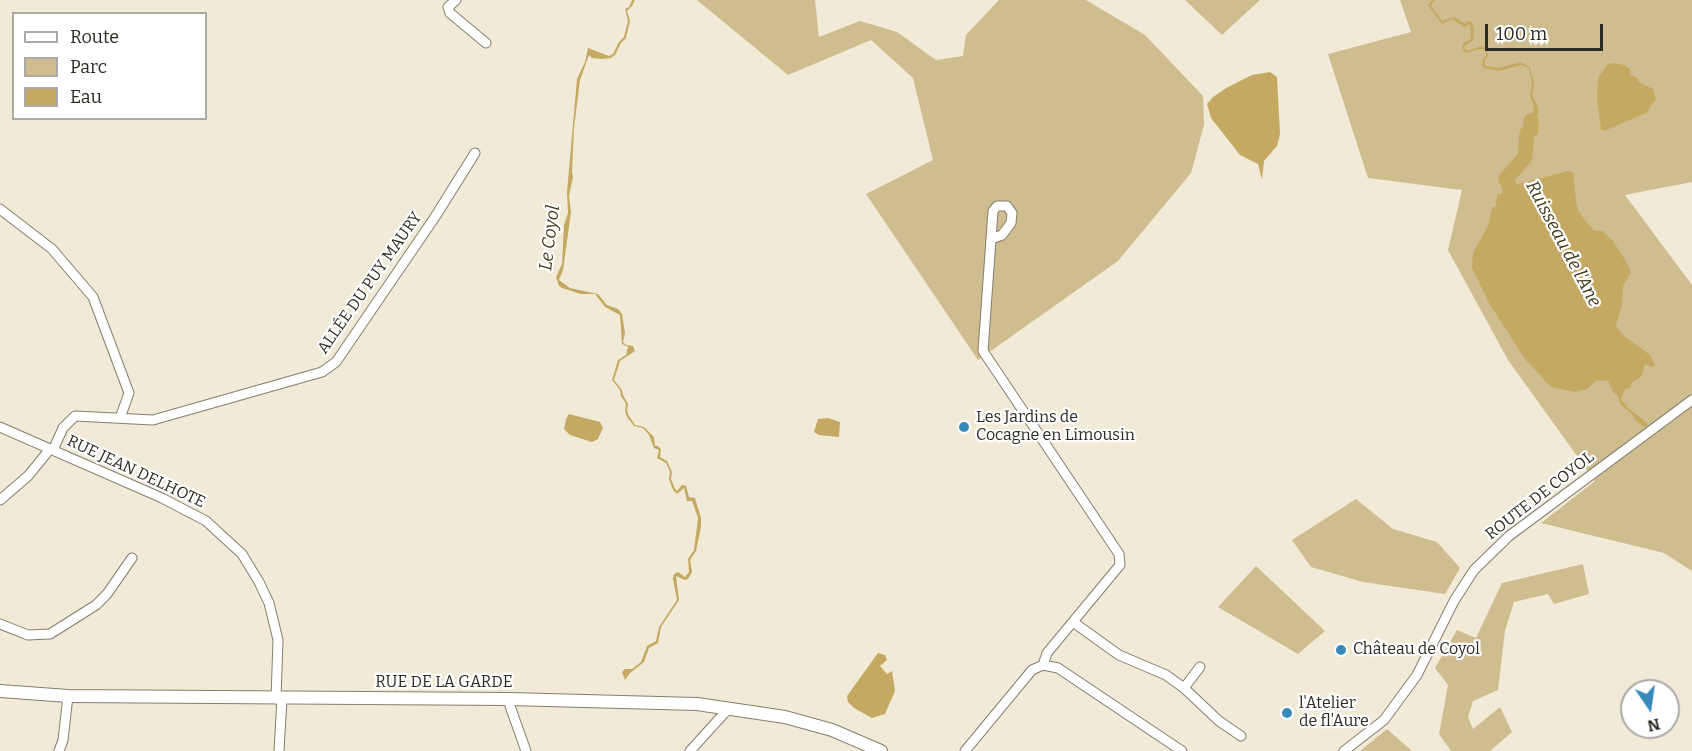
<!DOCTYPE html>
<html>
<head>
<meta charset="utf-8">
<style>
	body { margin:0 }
	#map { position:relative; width:1692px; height:751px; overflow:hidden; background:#f1ead7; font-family:Bitter,serif }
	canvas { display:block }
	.legend { position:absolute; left:12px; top:12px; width:195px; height:108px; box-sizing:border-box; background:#fff; border:2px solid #abaaa7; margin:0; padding:8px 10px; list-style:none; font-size:18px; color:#2d2a23 }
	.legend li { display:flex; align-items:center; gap:12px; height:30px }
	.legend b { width:30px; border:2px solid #abaaa7 }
	.north { position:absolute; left:1620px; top:679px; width:60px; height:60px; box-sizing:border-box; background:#fff; border:2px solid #abaaa7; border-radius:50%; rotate:167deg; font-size:16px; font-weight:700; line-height:24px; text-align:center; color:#2d2a23 }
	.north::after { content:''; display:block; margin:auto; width:21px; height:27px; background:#3689b9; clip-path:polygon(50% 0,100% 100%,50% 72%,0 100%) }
	.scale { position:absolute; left:1485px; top:24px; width:118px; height:27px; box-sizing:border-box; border:3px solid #2d2a23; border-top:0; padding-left:8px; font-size:18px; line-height:21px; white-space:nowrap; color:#2d2a23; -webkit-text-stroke:4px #fff; paint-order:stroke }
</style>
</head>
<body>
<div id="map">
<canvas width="1692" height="751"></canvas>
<ul class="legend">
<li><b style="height:8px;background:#fff"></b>Route</li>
<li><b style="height:16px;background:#d0bd8f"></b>Parc</li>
<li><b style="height:16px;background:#c5a963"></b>Eau</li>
</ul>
<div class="north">N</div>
<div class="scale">100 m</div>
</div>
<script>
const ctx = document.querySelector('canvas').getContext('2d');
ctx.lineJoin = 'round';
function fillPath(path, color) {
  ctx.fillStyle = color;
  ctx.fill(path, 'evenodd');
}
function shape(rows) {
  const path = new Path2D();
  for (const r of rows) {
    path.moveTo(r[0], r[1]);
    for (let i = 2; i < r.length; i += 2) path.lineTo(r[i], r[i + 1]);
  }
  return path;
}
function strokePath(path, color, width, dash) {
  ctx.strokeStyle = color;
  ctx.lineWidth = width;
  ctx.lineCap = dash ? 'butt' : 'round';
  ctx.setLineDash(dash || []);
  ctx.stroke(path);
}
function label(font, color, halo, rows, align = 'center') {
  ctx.font = font + ' Bitter,serif';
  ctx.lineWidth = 4.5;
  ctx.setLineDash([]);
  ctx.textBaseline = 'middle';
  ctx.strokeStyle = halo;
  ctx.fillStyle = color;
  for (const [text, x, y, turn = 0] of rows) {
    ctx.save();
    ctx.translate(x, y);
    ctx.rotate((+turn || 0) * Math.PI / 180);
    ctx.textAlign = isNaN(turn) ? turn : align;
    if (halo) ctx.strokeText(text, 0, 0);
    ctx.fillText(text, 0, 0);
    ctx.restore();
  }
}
const green = shape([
	[697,0,815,0,819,37,860,21,897,32,936,60,963,56,966,35,999,0,1086,0,1145,35,1203,96,1204,125,1191,173,1118,261,978,360,866,194,933,160,913,78,871,40,788,75],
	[1185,0,1260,0,1222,35],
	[1400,0,1692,0,1692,182,1625,195,1692,285,1692,571,1664,553,1541,523,1595,481,1508,360,1448,250,1462,190,1368,178,1328,54,1411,32],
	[1356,499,1393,529,1437,542,1460,568,1445,594,1363,582,1311,567,1292,540],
	[1583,564,1589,594,1554,604,1548,594,1514,602,1505,631,1498,690,1473,701,1468,717,1473,729,1500,707,1512,732,1490,751,1451,751,1439,734,1448,685,1435,668,1457,630,1476,638,1502,583],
	[1256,566,1325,631,1298,654,1218,607],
	[1387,729,1412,751,1360,751]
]);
const water = shape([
	[632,0,635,0,632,6,627,11,630,21,626,38,621,43,615,55,611,58,602,59,592,58,589,55,580,80,574,128,572,172,573,177,569,196,571,212,563,270,559,280,570,288,598,294,607,305,618,309,622,314,625,333,623,342,626,345,633,346,635,351,620,361,614,380,622,390,623,395,628,404,627,411,629,416,635,425,644,427,654,437,655,446,658,446,661,449,660,457,667,461,672,472,671,479,675,489,677,491,682,485,686,486,689,497,695,498,701,518,701,527,696,551,690,560,692,572,688,579,685,580,676,576,679,600,661,627,658,643,649,648,644,662,630,673,625,680,622,672,625,669,632,669,641,662,647,646,656,641,659,627,677,600,673,579,674,574,678,572,685,577,689,572,688,559,694,550,698,518,692,501,687,501,684,488,677,494,673,490,669,479,670,472,666,463,657,458,659,450,654,448,649,435,643,428,634,426,627,417,625,411,626,404,621,396,620,390,612,380,618,360,626,355,628,347,622,344,620,315,605,307,595,294,581,294,562,288,559,286,556,277,562,264,564,225,568,213,567,192,577,79,585,62,588,48,609,56,613,54,619,42,624,37,628,21,625,9,629,7],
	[1432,0,1435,0,1431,6,1442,21,1455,17,1465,24,1468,21,1472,22,1474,30,1473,40,1464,47,1468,51,1481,46,1487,47,1488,56,1485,60,1485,66,1499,68,1520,62,1530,67,1534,84,1532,95,1538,107,1538,112,1536,121,1535,124,1532,124,1532,130,1529,131,1528,139,1527,140,1530,144,1527,149,1528,156,1519,167,1511,173,1510,180,1503,181,1502,179,1517,166,1524,156,1523,150,1527,145,1525,134,1530,129,1529,121,1534,109,1530,95,1532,84,1529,68,1521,65,1499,71,1484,68,1482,66,1483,59,1486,55,1485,49,1475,50,1468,53,1464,52,1462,47,1463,43,1471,39,1470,24,1464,27,1452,19,1442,24,1428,5],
	[1614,63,1624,65,1630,69,1630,75,1636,77,1639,82,1653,89,1656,99,1646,113,1604,131,1601,129,1597,98,1598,78,1608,64],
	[1270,72,1277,77,1280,134,1277,146,1264,161,1262,180,1258,164,1240,155,1211,118,1207,104,1213,97,1228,87,1252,75],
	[1568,171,1573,172,1576,201,1578,210,1584,219,1594,231,1602,231,1613,241,1624,258,1631,272,1623,286,1622,304,1616,326,1624,336,1650,355,1655,365,1653,367,1645,364,1642,376,1632,382,1630,388,1625,389,1621,399,1628,408,1645,421,1648,425,1645,427,1636,421,1632,414,1621,405,1617,395,1613,392,1608,381,1597,380,1587,389,1575,392,1551,387,1525,359,1489,303,1472,268,1473,253,1488,226,1492,208,1496,206,1497,194,1501,194,1504,188,1511,186],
	[569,414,600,422,603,428,598,439,592,442,570,435,564,429,566,419],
	[828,418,840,422,839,437,819,435,814,432,818,419],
	[878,653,885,655,887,660,880,666,887,674,892,671,895,691,885,714,872,718,854,708,848,702,847,696]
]);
const river = shape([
	[1518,205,1506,179,1525,157,1527,133,1531,130,1531,121]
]);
const minor = shape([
	[456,0,448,7,450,13,486,43],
	[0,209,52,249,93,297,129,393,120,418],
	[0,427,162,498,206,521,242,554,259,582,269,603,278,640,276,699],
	[53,450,63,428,75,416,153,420,322,372,336,362,435,217,475,153],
	[0,500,28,476,50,449],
	[1073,622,1119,655,1166,675,1184,688,1219,721,1241,736],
	[0,624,28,635,50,634,96,605,107,594,132,558],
	[1043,665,1058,668,1182,751],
	[1184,688,1200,667],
	[509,699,510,706,526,751],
	[59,751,63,740,68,696],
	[279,751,282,699],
	[690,751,729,708],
	[965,751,1032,670,1043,665,1047,653,1120,565,1119,554,983,351,993,211,997,206,1007,206,1012,213,1011,223,1002,235,991,239],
	[1344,751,1384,720,1417,675,1454,601,1474,570,1509,536,1692,400]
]);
const major = shape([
	[0,691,68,696,509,699,697,704,785,717,832,730,881,751]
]);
const markers = [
	[964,427,6,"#3689b9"],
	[1341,650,6,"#3689b9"],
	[1287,713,6,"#3689b9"]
];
const streetNames = [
	["ALLÉE DU PUY MAURY",370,283,-55],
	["RUE JEAN DELHOTE",136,472,25],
	["ROUTE DE COYOL",1540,496,-38],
	["RUE DE LA GARDE",444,683]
];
const poiNames = [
	["Les Jardins de",976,418],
	["Cocagne en Limousin",976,436],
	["Château de Coyol",1353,650],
	["l'Atelier",1299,704],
	["de fl'Aure",1299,722]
];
const waterNames = [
	["Le Coyol",550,238,-83],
	["Ruisseau de l'Ane",1563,244,62]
];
fillPath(green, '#d0bd8f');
fillPath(water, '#c5a963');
strokePath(river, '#c5a963', 15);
strokePath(minor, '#857e6d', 11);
strokePath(major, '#857e6d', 14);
strokePath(minor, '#fff', 9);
strokePath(major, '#fff', 12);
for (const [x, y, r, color] of markers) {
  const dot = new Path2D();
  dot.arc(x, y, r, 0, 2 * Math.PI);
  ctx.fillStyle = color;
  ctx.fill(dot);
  strokePath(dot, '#fff', 2);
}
label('16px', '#2d2a23', '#fff', streetNames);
label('16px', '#2d2a23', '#fff', poiNames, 'left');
label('italic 18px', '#443718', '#fff', waterNames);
</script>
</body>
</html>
